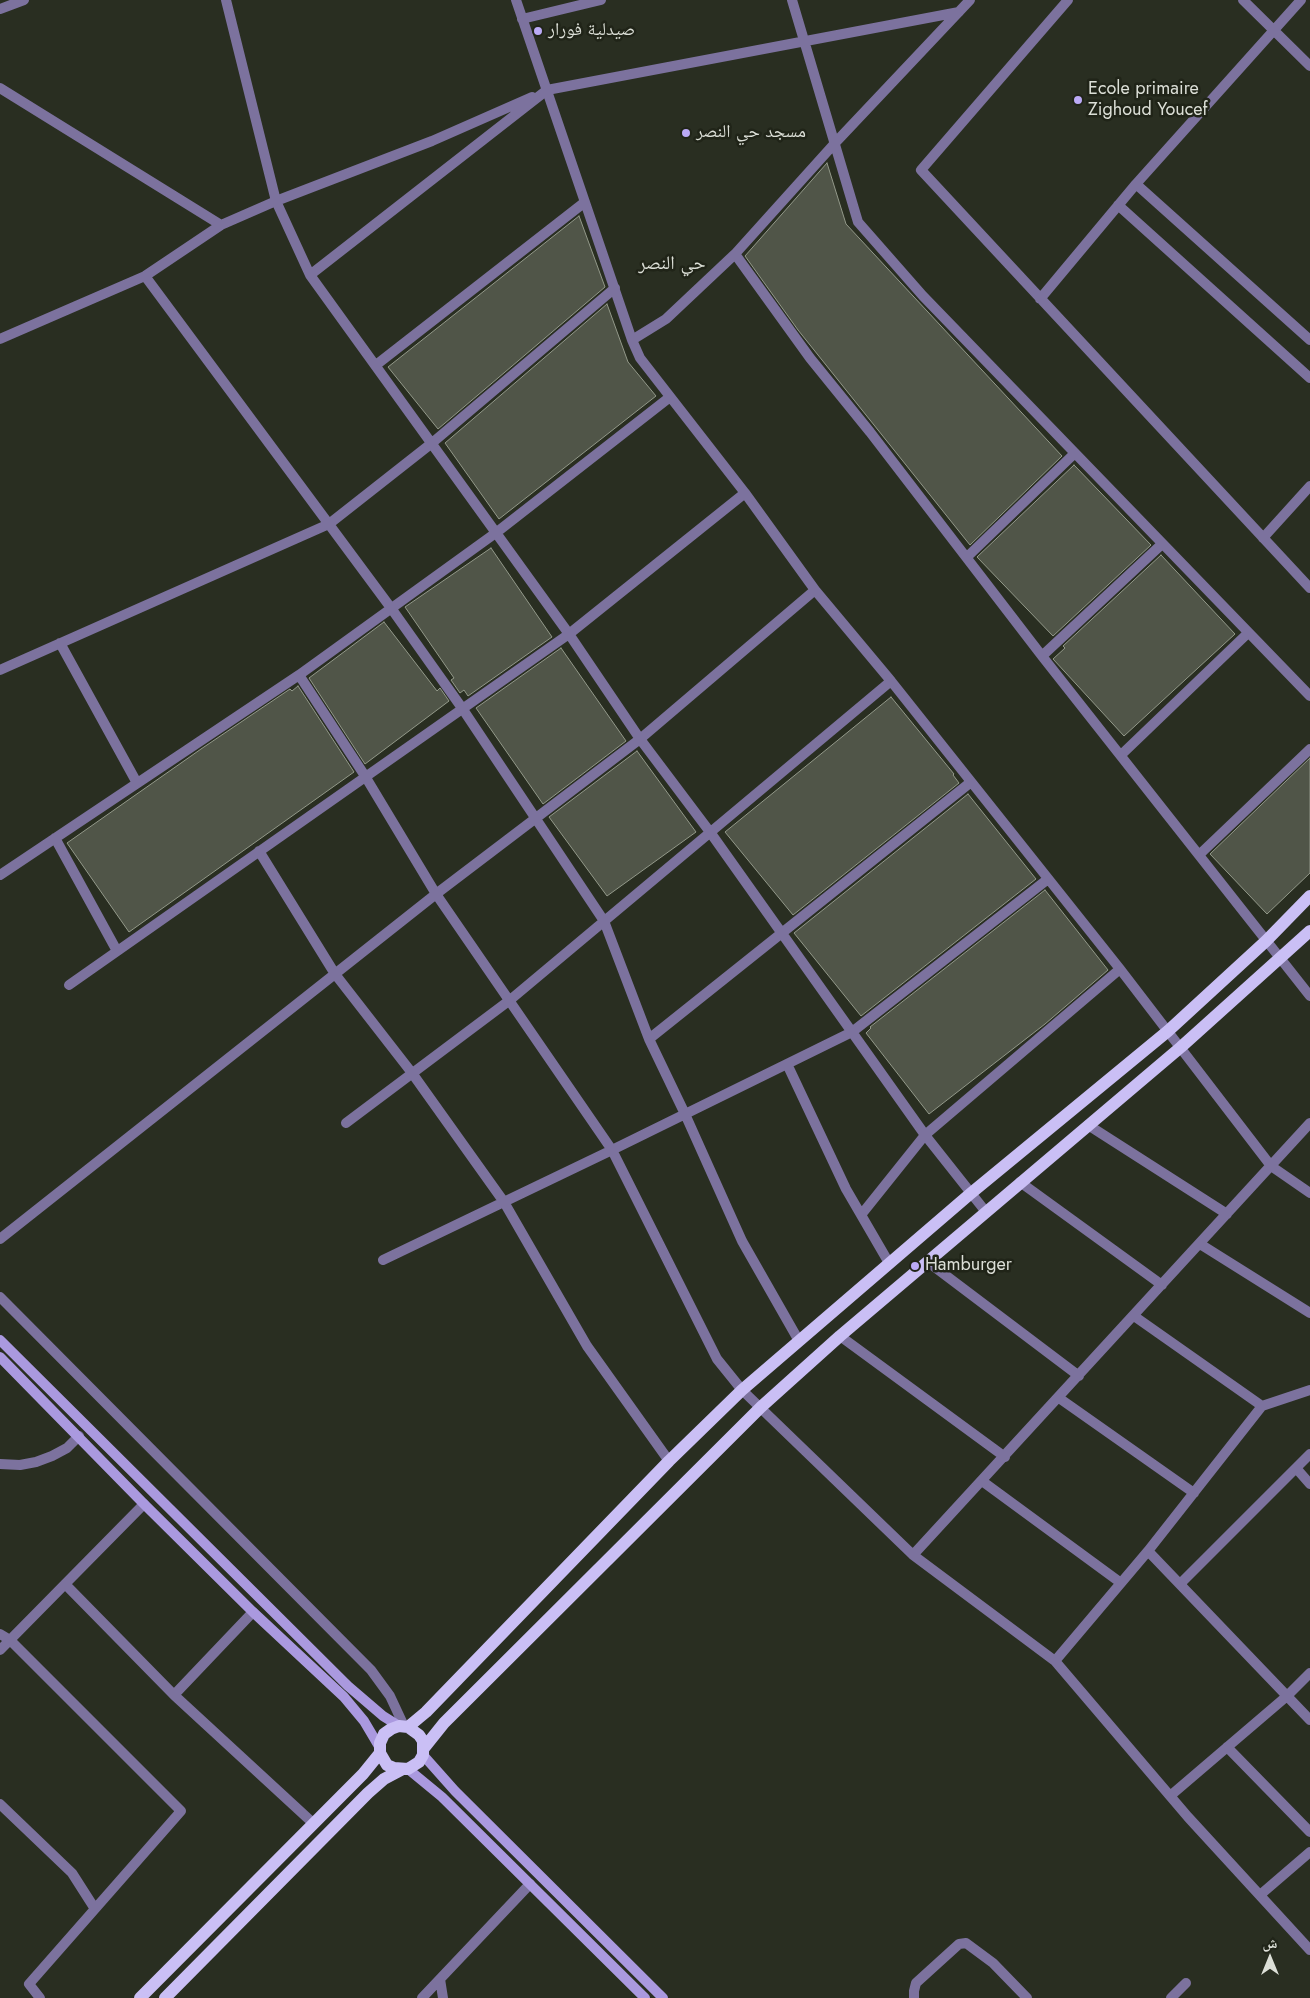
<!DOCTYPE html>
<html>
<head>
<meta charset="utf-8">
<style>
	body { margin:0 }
	#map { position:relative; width:1310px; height:1998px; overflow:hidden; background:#292e21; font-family:Jost,"Noto Naskh Arabic",sans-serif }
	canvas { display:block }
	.north { position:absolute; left:1245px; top:1933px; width:50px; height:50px; -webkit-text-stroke:4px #202418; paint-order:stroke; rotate:0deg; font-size:14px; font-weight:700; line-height:20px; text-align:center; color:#dcdfd7 }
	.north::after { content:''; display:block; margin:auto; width:18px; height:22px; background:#dcdfd7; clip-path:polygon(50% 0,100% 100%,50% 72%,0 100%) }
</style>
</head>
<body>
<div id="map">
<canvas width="1310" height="1998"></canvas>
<div class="north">ش</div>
</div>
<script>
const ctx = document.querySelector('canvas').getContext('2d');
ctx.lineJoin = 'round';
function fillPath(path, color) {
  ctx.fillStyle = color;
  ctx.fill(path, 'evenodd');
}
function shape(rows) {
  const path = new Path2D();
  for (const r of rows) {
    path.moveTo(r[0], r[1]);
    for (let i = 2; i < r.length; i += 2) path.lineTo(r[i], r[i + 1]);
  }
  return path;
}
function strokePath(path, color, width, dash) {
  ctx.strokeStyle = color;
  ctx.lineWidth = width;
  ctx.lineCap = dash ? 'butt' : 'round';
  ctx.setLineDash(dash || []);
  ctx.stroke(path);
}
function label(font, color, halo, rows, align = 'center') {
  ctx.font = font + ' Jost,"Noto Naskh Arabic",sans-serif';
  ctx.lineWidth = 5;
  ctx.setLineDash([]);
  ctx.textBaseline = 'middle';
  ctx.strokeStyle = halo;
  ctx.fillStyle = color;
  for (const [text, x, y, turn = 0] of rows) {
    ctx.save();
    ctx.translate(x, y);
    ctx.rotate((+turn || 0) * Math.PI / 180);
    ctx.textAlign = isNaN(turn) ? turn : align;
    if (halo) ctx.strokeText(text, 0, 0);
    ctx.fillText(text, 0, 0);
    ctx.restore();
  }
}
const building = shape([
	[827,163,846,224,1062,456,970,545,798,330,745,256,827,163],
	[579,216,605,287,438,429,388,367,579,216],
	[607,304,628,362,656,396,499,519,445,443,607,304],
	[1074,465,1151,545,1053,636,977,557,1074,465],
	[491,548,552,637,468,696,464,690,460,693,451,680,454,678,405,607,491,548],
	[1161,555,1235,634,1124,736,1053,659,1065,648,1063,646,1161,555],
	[384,622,437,691,440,688,449,701,365,764,309,678,384,622],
	[561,648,626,741,543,804,476,708,561,648],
	[298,686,354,772,129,932,67,843,201,749,290,689,292,691,298,686],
	[891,697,954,774,953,775,959,783,793,915,725,832,891,697],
	[637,751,696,832,607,896,549,817,637,751],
	[1310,758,1310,873,1267,914,1210,854,1310,758],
	[968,794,1036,879,861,1016,794,933,968,794],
	[1045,890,1108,970,1045,1024,929,1114,866,1033,871,1028,870,1027,1045,890]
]);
const lane = shape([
	[914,1998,914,1991,916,1983,959,1944,966,1943,993,1963,1027,1998]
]);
const street = shape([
	[516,0,632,340,640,358,745,493,815,590,891,681,1120,969,1271,1166,1310,1193],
	[792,0,858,222,923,296,1310,696],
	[1068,0,921,170,1310,588],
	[1243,0,1310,66],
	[0,9,24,0],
	[959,12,547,90,310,275,569,634,640,739,710,832,925,1135,986,1212],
	[522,19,601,0],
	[0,88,221,225],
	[1136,184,1310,340],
	[1118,205,1310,378],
	[735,254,810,358,870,432,1042,656,1310,996],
	[310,275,276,201,432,141,532,97],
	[145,276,391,608,462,708,604,921,649,1039,685,1114,742,1241,799,1341],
	[1040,299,1136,184,1301,0],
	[0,339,145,276,221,225,276,201,226,0],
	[632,340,666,319,735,254,835,143,970,0],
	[376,365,585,202],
	[1263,538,1310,486],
	[967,557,1075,453],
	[60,643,137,783],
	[1042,656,1162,544],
	[0,670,329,524,432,443,615,288],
	[299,675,365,776,436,894,612,1150,717,1359,742,1390,913,1555,1055,1661,1188,1817,1310,1950],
	[1121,755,1248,633],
	[55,838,117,951],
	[259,851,335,974,412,1073,504,1202,587,1346,669,1461],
	[1200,854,1310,749],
	[0,875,299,675,497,532,670,397],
	[69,985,569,634,745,493],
	[649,1039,971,782],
	[787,1064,846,1189,889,1263],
	[346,1123,510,1000,891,681],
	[1088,1125,1227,1214],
	[1020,1182,1162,1285],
	[861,1215,925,1135,1120,969],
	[0,1239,436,894,640,739,815,590],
	[1200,1244,1310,1313],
	[383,1260,612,1150,852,1032,1048,879],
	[928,1262,1079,1376],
	[0,1297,371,1670,390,1696,404,1726],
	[1134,1316,1262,1406],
	[840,1336,1005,1457],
	[1059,1398,1194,1493],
	[0,1464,20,1465,36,1462,52,1456,67,1448,79,1436],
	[1296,1468,1310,1484],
	[982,1481,1121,1583],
	[1148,1551,1310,1720],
	[913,1555,1310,1123],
	[65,1584,174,1695,314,1824],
	[1180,1584,1310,1454],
	[0,1634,10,1640,181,1811,29,1984,40,1998],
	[0,1650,144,1504],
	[1055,1661,1148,1551,1262,1406,1310,1390],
	[174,1695,253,1612],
	[1227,1747,1310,1832],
	[1170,1796,1287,1696,1310,1673],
	[0,1804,72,1873,95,1909],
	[1260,1895,1310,1852],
	[440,1979,443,1998],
	[422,1998,530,1884],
	[1171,1998,1186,1983]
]);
const secondary = shape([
	[0,1340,348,1686,383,1716,399,1726],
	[0,1357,144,1504,253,1612,344,1697,364,1721,380,1748],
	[423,1755,455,1791,663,1998],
	[408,1769,442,1797,645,1998]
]);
const primary = shape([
	[408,1727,426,1712,669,1461,742,1390,970,1194,1168,1031,1266,941,1310,896],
	[424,1748,444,1723,761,1407,840,1336,1181,1047,1310,931],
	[140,1998,363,1774,380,1753,380,1743,384,1734,391,1729,399,1726,408,1727,419,1735,423,1741,423,1755,419,1762,408,1769,394,1768,387,1765,380,1753],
	[165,1998,368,1793,384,1779,401,1770]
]);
const markers = [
	[538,31,5,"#bbaaf6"],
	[1078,100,5,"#bbaaf6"],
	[686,133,5,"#bbaaf6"],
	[915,1266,5,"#bbaaf6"]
];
const poiNames = [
	["صيدلية فورار",548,31],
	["Ecole primaire",1088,90],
	["Zighoud Youcef",1088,111],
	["مسجد حي النصر",696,133],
	["Hamburger",925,1266]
];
const neighbourhoodNames = [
	["حي النصر",672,264]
];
fillPath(building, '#505548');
strokePath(building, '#93998a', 1);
strokePath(lane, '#7c729e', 10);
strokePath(street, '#7c729e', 10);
strokePath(secondary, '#aa99df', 10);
strokePath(primary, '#cabff5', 12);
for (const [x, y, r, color] of markers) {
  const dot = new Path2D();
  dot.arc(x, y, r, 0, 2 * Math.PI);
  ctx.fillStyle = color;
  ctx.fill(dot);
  strokePath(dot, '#202418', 2);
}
label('18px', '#dcdfd7', '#202418', poiNames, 'left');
label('19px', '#dcdfd7', '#202418', neighbourhoodNames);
</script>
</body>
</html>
